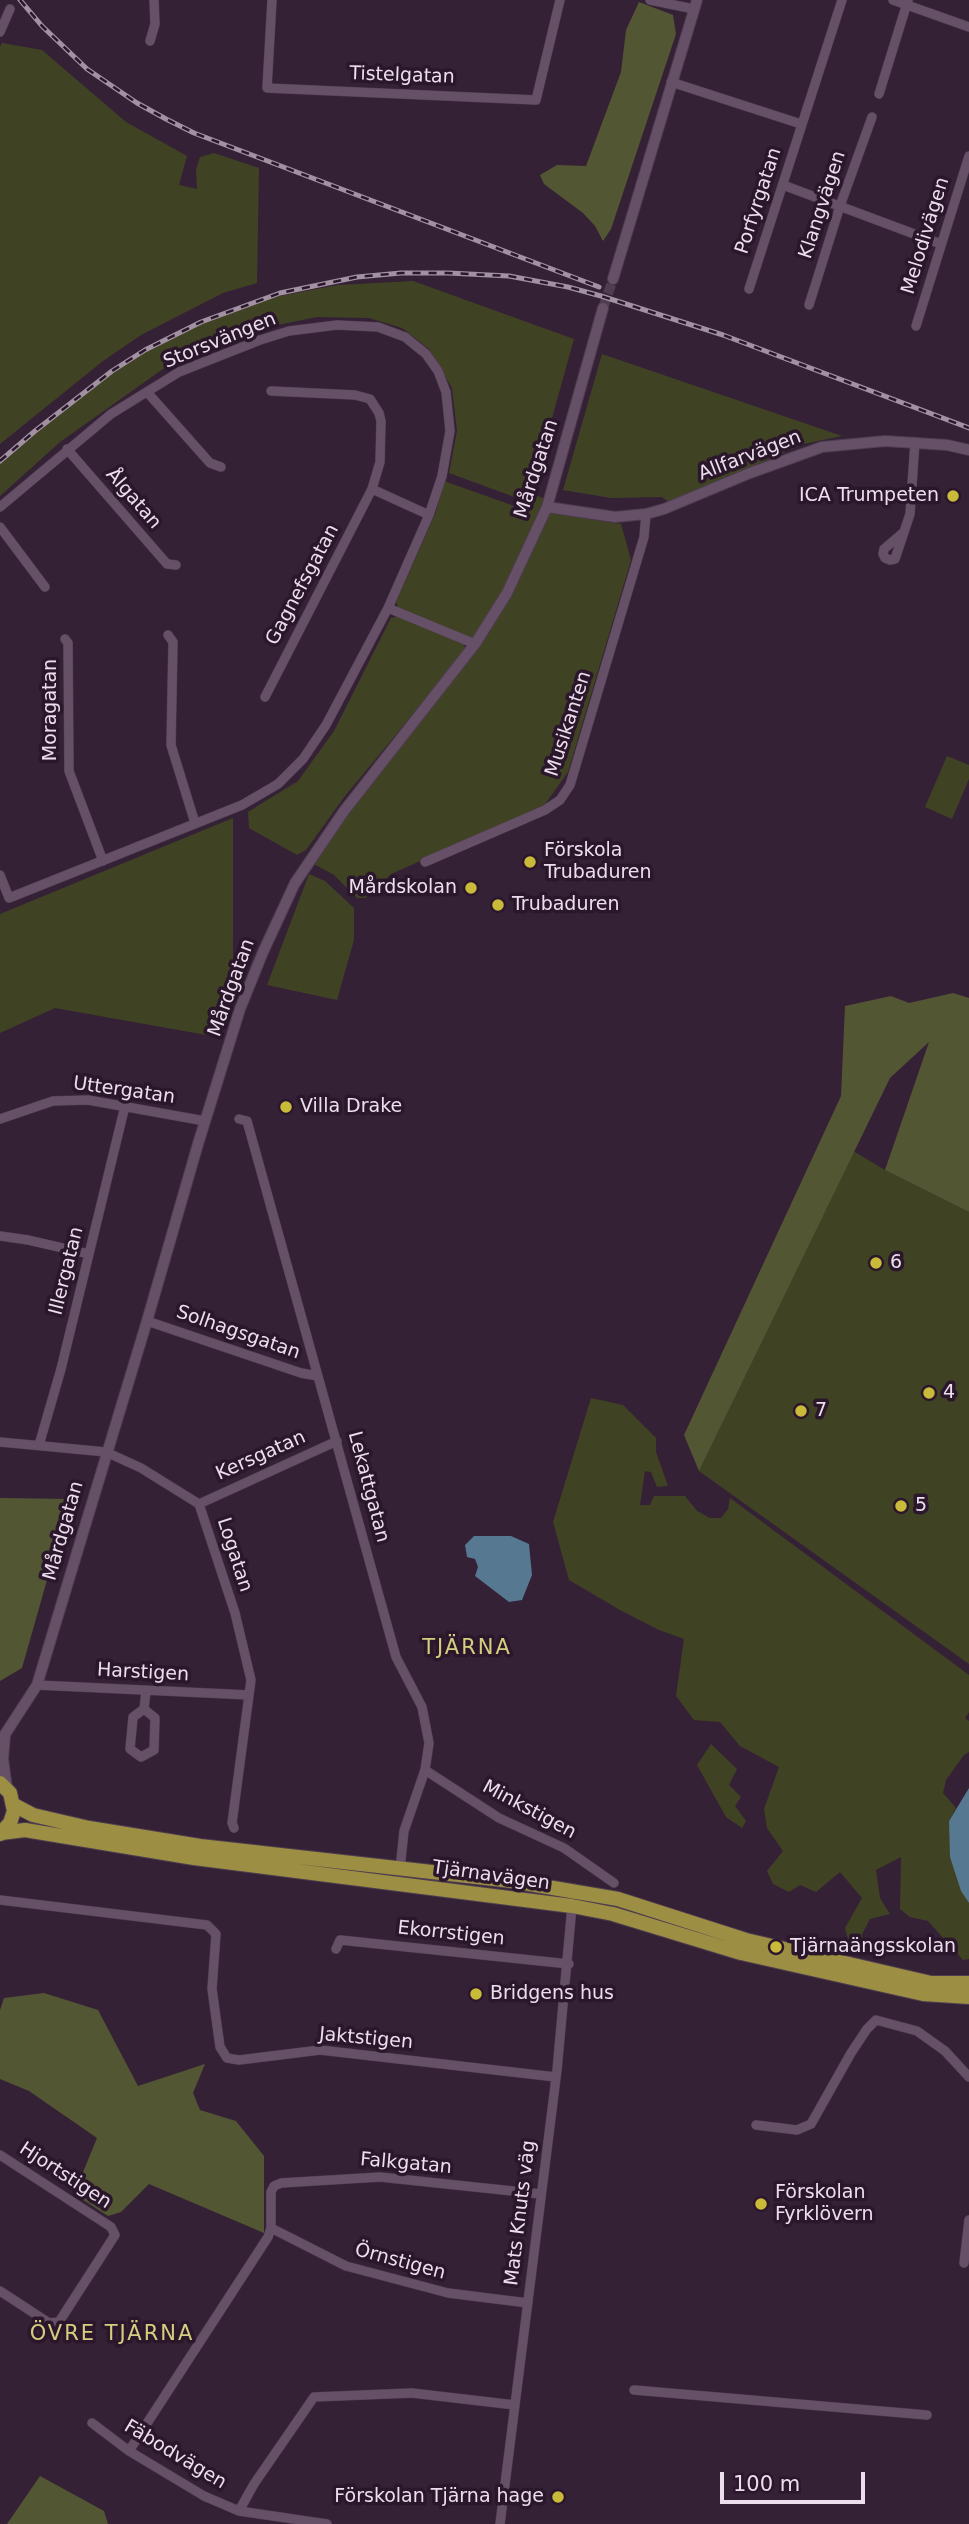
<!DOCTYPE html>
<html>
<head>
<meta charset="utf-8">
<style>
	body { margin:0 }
	#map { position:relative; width:969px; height:2524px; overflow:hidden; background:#352136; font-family:"DejaVu Sans",sans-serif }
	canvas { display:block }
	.scale { position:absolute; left:720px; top:2472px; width:145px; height:32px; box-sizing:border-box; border:4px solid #ecdeec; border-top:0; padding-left:9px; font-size:21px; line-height:24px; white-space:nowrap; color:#ecdeec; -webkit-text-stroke:5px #2b172c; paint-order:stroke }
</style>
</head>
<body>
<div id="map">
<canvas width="969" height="2524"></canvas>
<div class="scale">100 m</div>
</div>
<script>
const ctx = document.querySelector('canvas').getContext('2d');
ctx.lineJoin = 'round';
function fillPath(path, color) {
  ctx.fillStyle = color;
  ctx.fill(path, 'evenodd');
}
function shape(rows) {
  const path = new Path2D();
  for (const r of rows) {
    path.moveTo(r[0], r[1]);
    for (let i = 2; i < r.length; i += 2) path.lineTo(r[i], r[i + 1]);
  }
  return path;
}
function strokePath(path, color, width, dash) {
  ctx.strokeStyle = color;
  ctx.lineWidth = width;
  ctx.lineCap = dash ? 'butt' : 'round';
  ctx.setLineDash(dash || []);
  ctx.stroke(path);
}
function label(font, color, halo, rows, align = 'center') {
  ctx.font = font + ' "DejaVu Sans",sans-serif';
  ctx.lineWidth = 7;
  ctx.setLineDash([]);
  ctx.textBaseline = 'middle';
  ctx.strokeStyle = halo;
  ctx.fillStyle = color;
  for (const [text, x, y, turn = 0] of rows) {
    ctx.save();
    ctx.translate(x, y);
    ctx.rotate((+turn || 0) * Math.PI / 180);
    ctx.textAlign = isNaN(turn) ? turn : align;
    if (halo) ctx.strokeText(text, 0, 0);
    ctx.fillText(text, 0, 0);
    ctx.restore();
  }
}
const green = shape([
	[2,43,42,50,126,122,187,156,179,185,197,189,196,170,200,157,214,153,259,168,257,283,223,293,141,335,103,361,0,444,0,47],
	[413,281,574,339,532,490,520,499,449,473,457,431,452,388,429,349,402,328,369,318,317,317,258,329,170,364,60,442,0,496,0,463,75,397,156,343,248,302,338,285],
	[602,354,842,436,804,444,669,502,662,497,611,498,563,490],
	[444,481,517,507,537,496,546,499,505,590,474,637,466,637,399,609,396,602,436,512],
	[550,513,621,524,631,560,568,772,543,807,391,874,365,898,357,898,334,875,314,864,355,805,476,648],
	[400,616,464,643,465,651,345,796,306,850,297,855,249,828,248,812,298,781,334,731,391,618],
	[947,756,969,765,969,779,952,819,925,807],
	[233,818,233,963,212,1036,55,1008,0,1033,0,914],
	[309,874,325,881,354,908,354,940,337,1000,267,985],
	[853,1151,885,1170,969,1212,969,1664,699,1471],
	[591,1398,623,1405,656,1438,656,1452,668,1486,657,1487,651,1472,645,1471,640,1505,650,1505,654,1496,685,1496,697,1511,710,1518,721,1518,728,1509,730,1498,969,1675,969,1712,965,1718,969,1721,969,1752,964,1755,946,1780,943,1793,956,1808,949,1821,961,1890,969,1903,969,1959,963,1960,928,1921,910,1917,900,1909,901,1857,876,1870,880,1898,890,1914,870,1919,862,1934,865,1949,851,1949,845,1928,862,1898,840,1872,816,1892,800,1885,789,1892,773,1884,767,1871,783,1851,767,1828,764,1809,779,1767,740,1746,720,1722,694,1720,676,1696,684,1639,659,1630,620,1610,569,1580,553,1522],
	[711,1744,737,1769,729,1785,741,1797,735,1806,746,1821,742,1828,726,1817,697,1765]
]);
const forest = shape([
	[639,2,673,15,676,34,611,229,603,241,595,226,583,213,544,184,540,175,557,165,586,166,621,72,626,30],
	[953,993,969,998,969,1212,885,1170,929,1042,890,1078,699,1471,684,1435,841,1096,845,1006,891,996,909,1003],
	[0,1498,70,1499,22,1668,0,1681],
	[44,1993,98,2010,138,2086,205,2064,193,2093,200,2110,236,2121,264,2156,264,2233,149,2184,121,2212,108,2216,74,2194,97,2138,29,2091,0,2079,0,2010,4,1998],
	[40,2476,104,2511,108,2524,7,2524]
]);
const water = shape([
	[474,1536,511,1536,529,1544,532,1575,522,1600,509,1602,475,1576,478,1567,475,1559,467,1557,465,1545],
	[969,1788,969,1903,961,1891,950,1857,949,1821]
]);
const tertiaryTunnel = shape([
	[603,308,613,279]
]);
const minor = shape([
	[272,0,267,88,536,100,560,0],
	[650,0,694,9],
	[893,0,969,27],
	[0,32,10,9],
	[150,41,155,24,154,0],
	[671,82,801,124],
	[879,94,908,0],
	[783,185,941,244],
	[749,289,842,0],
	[809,305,840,206,872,117],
	[916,326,969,156],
	[147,392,210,463,221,467],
	[67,449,167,564,176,565],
	[372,489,429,515],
	[0,507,111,414,179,372,260,340,289,331,337,325,378,327,405,337,426,354,438,371,446,392,450,431,442,476,429,515,388,608,326,725,303,759,278,784,242,805,9,898,0,875],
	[0,527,45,587],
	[904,532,895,559,890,560,885,558,883,554,884,549,904,532,910,514,915,442],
	[388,608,475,644],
	[168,635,173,642,171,745,195,823],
	[65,639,68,643,69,771,103,861],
	[265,697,372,489,380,462,381,421,379,413,370,399,355,395,271,391],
	[425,862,545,810,560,800,570,785,644,537,646,514],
	[0,1119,53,1101,88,1100,205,1121],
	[239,1119,247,1121,396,1657,422,1707,429,1743,425,1770,404,1831,400,1869],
	[0,1236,28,1240,89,1254],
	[147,1321,301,1373,318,1376],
	[0,1442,106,1452,141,1468,199,1504,235,1613,251,1680,232,1823,234,1828],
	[39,1445,61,1369,125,1106],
	[199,1504,337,1441],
	[37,1685,249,1695],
	[144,1709,155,1718,154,1750,141,1757,130,1749,133,1717,144,1709,146,1691],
	[425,1770,499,1818,564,1848,614,1883],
	[0,1900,207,1925,216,1934,212,1989,220,2047,227,2058,239,2060,320,2050,556,2077],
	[336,1949,340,1940,569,1964],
	[756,2125,797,2130,811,2124,851,2053,867,2029,876,2020,917,2031,945,2051,969,2077],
	[0,2155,111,2227,115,2235,59,2322,49,2323,0,2291],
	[271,2228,346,2266,448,2293,528,2303],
	[964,2263,969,2220],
	[634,2390,927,2415],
	[92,2423,129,2451,204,2496,239,2511,327,2524],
	[129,2451,268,2237,271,2228,271,2192,274,2186,281,2183,380,2177,541,2194],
	[239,2511,254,2484,314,2397,412,2393,515,2405],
	[500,2524,557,2070,572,1906]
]);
const tertiary = shape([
	[613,279,697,0],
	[547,507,615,517,646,514,664,509,750,473,822,447,885,441,947,445,969,450],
	[5,1735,3,1759,7,1789],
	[0,1742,37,1685,147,1321,198,1144,240,1009,263,952,295,883,344,811,475,644,507,593,547,507,603,308]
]);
const trunk = shape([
	[0,1783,10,1793,14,1811,10,1823,0,1834],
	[14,1805,33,1815,89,1828,200,1846,512,1881,618,1899,746,1940,931,1983,969,1983],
	[1,1833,25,1830,194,1858,572,1906,613,1914,741,1953,923,1994,969,1997]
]);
const rail = shape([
	[20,0,42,26,87,69,137,103,166,119,194,133,599,287],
	[0,461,35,431,112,371,145,350,201,322,280,293,357,277,401,273,448,273,509,276,568,287,601,296,723,335,969,428]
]);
const markers = [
	[953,496,7,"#caba3a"],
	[530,862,7,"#caba3a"],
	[471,888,7,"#caba3a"],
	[498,905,7,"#caba3a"],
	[286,1107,7,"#caba3a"],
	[876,1263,7,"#caba3a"],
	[929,1393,7,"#caba3a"],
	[801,1411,7,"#caba3a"],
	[901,1506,7,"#caba3a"],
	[776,1947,7,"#caba3a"],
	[476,1994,7,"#caba3a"],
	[761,2204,7,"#caba3a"],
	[558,2497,7,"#caba3a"]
];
const streetNames = [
	["Tistelgatan",402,76,2],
	["Porfyrgatan",759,201,-72],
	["Klangvägen",823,205,-72],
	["Melodivägen",926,236,-73],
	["Storsvängen",220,341,-22],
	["Allfarvägen",750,456,-21],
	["Mårdgatan",537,469,-72],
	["Ålgatan",133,499,49],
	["Gagnefsgatan",303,585,-62],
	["Moragatan",51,710,-90],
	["Musikanten",569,724,-72],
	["Mårdgatan",232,988,-70],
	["Uttergatan",124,1091,8],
	["Illergatan",67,1271,-76],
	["Solhagsgatan",238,1333,19],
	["Kersgatan",261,1456,-24],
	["Lekattgatan",368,1487,75],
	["Mårdgatan",64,1531,-74],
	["Logatan",234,1555,72],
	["Harstigen",143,1673,3],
	["Minkstigen",529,1810,28],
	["Tjärnavägen",491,1876,8],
	["Ekorrstigen",451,1934,6],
	["Jaktstigen",366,2039,5],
	["Falkgatan",406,2164,5],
	["Hjortstigen",65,2176,33],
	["Mats Knuts väg",521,2213,-83],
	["Örnstigen",400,2262,15],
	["Fäbodvägen",175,2455,31]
];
const poiNames = [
	["ICA Trumpeten",939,496,"right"],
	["Förskola",544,851],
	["Trubaduren",544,873],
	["Mårdskolan",457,888,"right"],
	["Trubaduren",512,905],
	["Villa Drake",300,1107],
	["6",890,1263],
	["4",943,1393],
	["7",815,1411],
	["5",915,1506],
	["Tjärnaängsskolan",790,1947],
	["Bridgens hus",490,1994],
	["Förskolan",775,2193],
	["Fyrklövern",775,2215],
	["Förskolan Tjärna hage",544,2497,"right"]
];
const neighbourhoodNames = [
	["TJÄRNA",467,1649],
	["ÖVRE TJÄRNA",112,2335]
];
fillPath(green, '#404323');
fillPath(forest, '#535633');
fillPath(water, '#567890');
strokePath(tertiaryTunnel, '#503d51', 10, [10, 5]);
strokePath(minor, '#4e3d4f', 10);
strokePath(tertiary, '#4e3d4f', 12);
strokePath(trunk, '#4e3d4f', 16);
strokePath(minor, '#665067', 9);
strokePath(tertiary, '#665067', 10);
strokePath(trunk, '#9c8e42', 14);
strokePath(rail, '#a191a2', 5);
strokePath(rail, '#2b172c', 2.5, [8]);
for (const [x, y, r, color] of markers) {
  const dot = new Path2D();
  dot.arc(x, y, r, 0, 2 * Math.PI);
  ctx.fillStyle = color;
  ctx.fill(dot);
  strokePath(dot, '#2b172c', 2.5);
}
label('19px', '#ecdeec', '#2b172c', streetNames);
label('19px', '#ecdeec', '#2b172c', poiNames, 'left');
ctx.letterSpacing = '2px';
label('21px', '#d6cd7e', '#2b172c', neighbourhoodNames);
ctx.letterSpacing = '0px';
</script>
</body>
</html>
